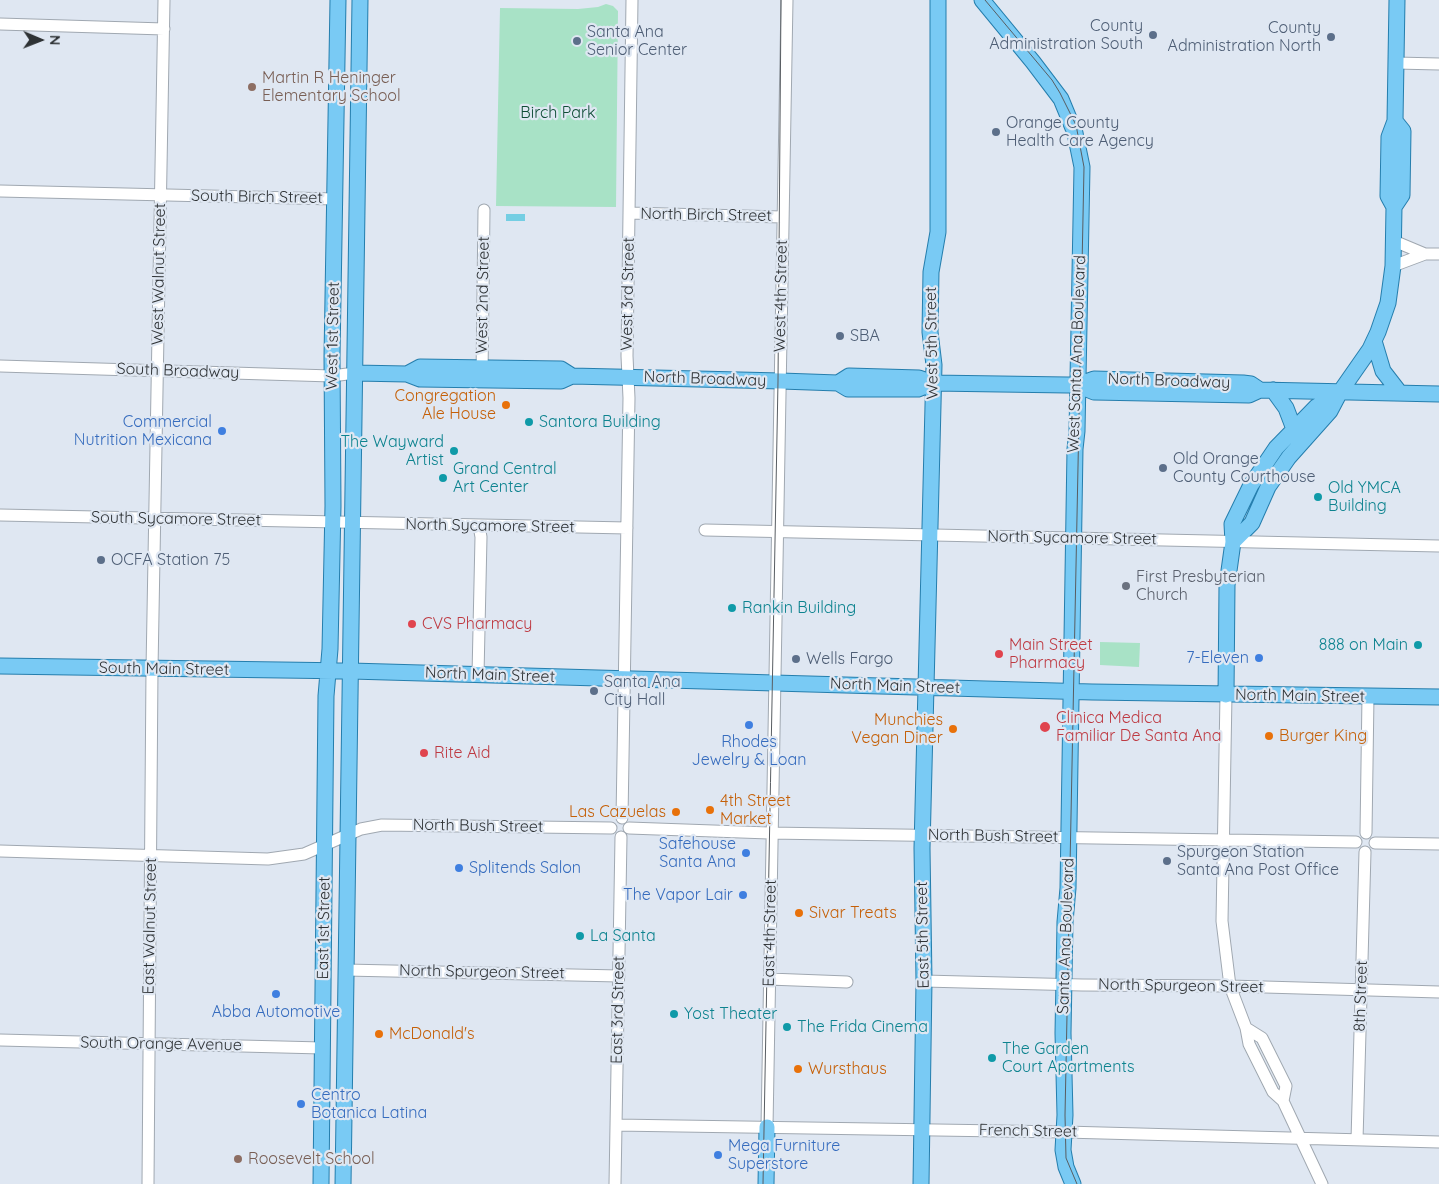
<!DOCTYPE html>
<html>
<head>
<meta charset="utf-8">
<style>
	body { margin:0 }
	#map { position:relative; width:1439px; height:1184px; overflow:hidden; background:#dfe7f2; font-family:Quicksand,sans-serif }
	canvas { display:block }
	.north { position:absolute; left:15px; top:15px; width:50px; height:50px; -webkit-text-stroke:4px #dfe7f2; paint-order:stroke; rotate:91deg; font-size:14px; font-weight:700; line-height:20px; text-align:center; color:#2e3235 }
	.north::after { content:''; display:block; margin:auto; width:18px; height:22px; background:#2e3235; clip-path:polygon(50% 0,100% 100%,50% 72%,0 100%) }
</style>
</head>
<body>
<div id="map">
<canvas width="1439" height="1184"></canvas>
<div class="north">N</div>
</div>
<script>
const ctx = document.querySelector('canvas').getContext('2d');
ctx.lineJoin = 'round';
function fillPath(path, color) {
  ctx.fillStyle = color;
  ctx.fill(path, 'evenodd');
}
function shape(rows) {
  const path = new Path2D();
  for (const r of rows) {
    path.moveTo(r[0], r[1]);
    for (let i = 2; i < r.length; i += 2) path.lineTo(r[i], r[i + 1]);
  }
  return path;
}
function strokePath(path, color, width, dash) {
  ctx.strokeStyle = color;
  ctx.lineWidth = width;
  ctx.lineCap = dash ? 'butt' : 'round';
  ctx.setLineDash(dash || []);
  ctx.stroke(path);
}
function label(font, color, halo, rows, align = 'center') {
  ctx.font = font + ' Quicksand,sans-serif';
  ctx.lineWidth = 4.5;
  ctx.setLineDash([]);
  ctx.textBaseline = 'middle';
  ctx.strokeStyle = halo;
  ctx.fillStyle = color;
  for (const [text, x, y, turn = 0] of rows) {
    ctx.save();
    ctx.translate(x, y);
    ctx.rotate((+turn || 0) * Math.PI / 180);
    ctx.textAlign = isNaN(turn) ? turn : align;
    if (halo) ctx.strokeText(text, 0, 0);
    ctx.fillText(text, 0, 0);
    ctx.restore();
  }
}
const green = shape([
	[606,4,613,6,618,11,616,207,496,206,500,8,578,9,598,7],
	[1100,642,1140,643,1139,667,1100,665]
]);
const water = shape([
	[506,214,525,214,525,221,506,221]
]);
const minor = shape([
	[0,24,164,29],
	[1396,63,1439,64],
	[0,191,335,199],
	[629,213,782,217],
	[1394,241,1425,254,1439,254],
	[1393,266,1425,254],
	[0,366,332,376,355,373],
	[482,376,484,210],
	[0,515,627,528],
	[705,530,1439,546],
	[478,675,481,537,479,526],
	[1226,695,1222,921,1230,986,1246,1028,1249,1044,1273,1092,1283,1101,1322,1184],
	[622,818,629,398,627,356,632,0],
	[629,828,769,833,1356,842],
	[1366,833,1368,696],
	[1375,843,1439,844],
	[0,851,268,859,304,854,361,829,382,825,611,828],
	[346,970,619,976],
	[769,979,847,982],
	[924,981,1082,985,1230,986,1439,992],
	[1246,1028,1262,1038,1286,1086,1283,1101],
	[0,1040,322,1048],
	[616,1125,1065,1132,1439,1142],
	[767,1127,787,0],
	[1357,1140,1365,852],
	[148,1184,152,669,164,0],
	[615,1184,621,837]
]);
const major = shape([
	[982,0,1033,62,1061,99,1075,133,1082,167,1077,431,1075,449,1068,888,1065,922,1063,1033,1065,1115,1063,1150,1066,1167,1073,1184],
	[1394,207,1402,195,1403,131,1395,121],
	[1374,341,1383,371,1400,393],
	[355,373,407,374,420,379,561,381,572,376,781,381,838,383,848,389,918,389,933,383],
	[407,374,420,367,561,369,572,376],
	[838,383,849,376,919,378,933,383,1067,385,1077,385,1094,379,1243,383,1251,384,1260,390],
	[1077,385,1094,392,1249,395,1260,390,1439,394],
	[1273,390,1286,408,1294,429],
	[1233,542,1252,523,1268,487,1289,457,1330,411,1340,392,1370,349,1378,332,1388,303,1393,266,1394,207,1388,196,1389,137,1395,121,1397,0],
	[0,666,351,671,1092,692,1439,697],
	[1226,695,1227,585,1233,542,1232,524,1251,485,1276,448,1316,407,1339,393],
	[321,1184,326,696,330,649,333,506,332,357,338,0],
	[343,1184,360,0],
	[766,1184,767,1127],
	[921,1184,924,981,922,848,934,365,930,332,931,272,938,232,938,0]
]);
const tram = shape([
	[985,0,1052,80,1060,93,1076,125,1084,167,1065,1115,1066,1158,1077,1184],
	[763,1184,778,381,781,0]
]);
const markers = [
	[1153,35,5,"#5c6f8a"],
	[1331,37,5,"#5c6f8a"],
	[577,41,5,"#5c6f8a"],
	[252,87,5,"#8d6e63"],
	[996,132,5,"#5c6f8a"],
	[840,336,5,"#5c6f8a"],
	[506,405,5,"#e8710a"],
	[529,422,5,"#0f9aa8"],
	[222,431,5,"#3f7fe0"],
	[454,451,5,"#0f9aa8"],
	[1163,468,5,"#5c6f8a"],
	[443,478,5,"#0f9aa8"],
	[1318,497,5,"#0f9aa8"],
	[101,560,5,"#5c6f8a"],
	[1126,586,5,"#6b7280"],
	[732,608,5,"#0f9aa8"],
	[412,624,5,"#e0444e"],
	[1418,645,5,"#0f9aa8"],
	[999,654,5,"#e0444e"],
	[1259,658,5,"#3f7fe0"],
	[796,659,5,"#5c6f8a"],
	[594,691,5,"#5c6f8a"],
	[749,725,5,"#3f7fe0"],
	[1045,727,6,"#e0444e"],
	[953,729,5,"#e8710a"],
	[1269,736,5,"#e8710a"],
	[424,753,5,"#e0444e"],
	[710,810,5,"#e8710a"],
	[676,812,5,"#e8710a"],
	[746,853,5,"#3f7fe0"],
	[1167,861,5,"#5c6f8a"],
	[459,868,5,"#3f7fe0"],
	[743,895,5,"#3f7fe0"],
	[799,913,5,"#e8710a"],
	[580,936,5,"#0f9aa8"],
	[276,994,5,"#3f7fe0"],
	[674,1014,5,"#0f9aa8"],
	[787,1027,5,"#0f9aa8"],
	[379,1034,5,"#e8710a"],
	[992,1058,5,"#0f9aa8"],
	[798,1069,5,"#e8710a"],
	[301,1104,5,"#3f7fe0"],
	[718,1155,5,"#3f7fe0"],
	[238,1159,5,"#8d6e63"]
];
const serviceNames = [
	["County",1143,26,"right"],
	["Administration South",1143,44,"right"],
	["County",1321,28,"right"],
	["Administration North",1321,46,"right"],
	["Santa Ana",587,32],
	["Senior Center",587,50],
	["Orange County",1006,123],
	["Health Care Agency",1006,141],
	["SBA",850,336],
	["Old Orange",1173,459],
	["County Courthouse",1173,477],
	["OCFA Station 75",111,560],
	["Wells Fargo",806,659],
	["Santa Ana",604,682],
	["City Hall",604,700],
	["Spurgeon Station",1177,852],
	["Santa Ana Post Office",1177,870]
];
const educationNames = [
	["Martin R Heninger",262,78],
	["Elementary School",262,96],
	["Roosevelt School",248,1159]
];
const parkNames = [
	["Birch Park",558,113]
];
const streetNames = [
	["South Birch Street",257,197,1],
	["North Birch Street",706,215,1],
	["West Walnut Street",159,274,-89],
	["West 3rd Street",628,294,-89],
	["West 2nd Street",483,295,-89],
	["West 4th Street",781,296,-89],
	["West 1st Street",333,336,-89],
	["West 5th Street",932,343,-91],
	["West Santa Ana Boulevard",1077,354,-88],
	["South Broadway",178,371,2],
	["North Broadway",705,379,2],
	["North Broadway",1169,381,2],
	["South Sycamore Street",176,519,1],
	["North Sycamore Street",490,526,1],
	["North Sycamore Street",1072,538,1],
	["South Main Street",164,669,1],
	["North Main Street",490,675,2],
	["North Main Street",895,686,2],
	["North Main Street",1300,696,1],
	["North Bush Street",478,826,1],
	["North Bush Street",993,836,1],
	["East Walnut Street",150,926,-89],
	["East 1st Street",324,928,-89],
	["East 4th Street",770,933,-89],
	["East 5th Street",923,935,-91],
	["Santa Ana Boulevard",1066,936,-88],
	["North Spurgeon Street",482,972,1],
	["North Spurgeon Street",1181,986,1],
	["8th Street",1361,996,-88],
	["East 3rd Street",618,1010,-89],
	["South Orange Avenue",161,1044,1],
	["French Street",1028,1131,1]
];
const foodNames = [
	["Congregation",496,396,"right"],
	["Ale House",496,414,"right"],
	["Munchies",943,720,"right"],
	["Vegan Diner",943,738,"right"],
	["Burger King",1279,736],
	["4th Street",720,801],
	["Market",720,819],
	["Las Cazuelas",666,812,"right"],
	["Sivar Treats",809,913],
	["McDonald's",389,1034],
	["Wursthaus",808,1069]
];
const shopNames = [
	["Commercial",212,422],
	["Nutrition Mexicana",212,440],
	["7-Eleven",1249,658],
	["Rhodes",749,742,"center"],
	["Jewelry & Loan",749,760,"center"],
	["Safehouse",736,844],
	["Santa Ana",736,862],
	["Splitends Salon",469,868,"left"],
	["The Vapor Lair",733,895],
	["Abba Automotive",276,1012,"center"],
	["Centro",311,1095,"left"],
	["Botanica Latina",311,1113,"left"],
	["Mega Furniture",728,1146,"left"],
	["Superstore",728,1164,"left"]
];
const cultureNames = [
	["Santora Building",539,422],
	["The Wayward",444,442,"right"],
	["Artist",444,460,"right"],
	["Grand Central",453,469],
	["Art Center",453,487],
	["Old YMCA",1328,488],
	["Building",1328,506],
	["Rankin Building",742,608],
	["888 on Main",1408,645,"right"],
	["La Santa",590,936],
	["Yost Theater",684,1014],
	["The Frida Cinema",797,1027],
	["The Garden",1002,1049],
	["Court Apartments",1002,1067]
];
const worshipNames = [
	["First Presbyterian",1136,577],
	["Church",1136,595]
];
const healthNames = [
	["CVS Pharmacy",422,624],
	["Main Street",1009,645],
	["Pharmacy",1009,663],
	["Clinica Medica",1056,718],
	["Familiar De Santa Ana",1056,736],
	["Rite Aid",434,753]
];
fillPath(green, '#a8e2c6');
fillPath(water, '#74cee3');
strokePath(minor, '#a0a8b1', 13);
strokePath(major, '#257ead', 17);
strokePath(minor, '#fff', 11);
strokePath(major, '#79caf4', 15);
strokePath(tram, '#585d62', 1);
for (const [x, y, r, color] of markers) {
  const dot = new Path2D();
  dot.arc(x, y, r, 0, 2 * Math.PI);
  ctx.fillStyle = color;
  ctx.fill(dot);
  strokePath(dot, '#dfe7f2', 2);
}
label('16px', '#4e5e75', '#dfe7f2', serviceNames, 'left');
label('16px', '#785e54', '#dfe7f2', educationNames, 'left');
label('16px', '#0f4d36', '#dfe7f2', parkNames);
label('16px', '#2e3235', '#dfe7f2', streetNames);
label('16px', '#c56008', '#dfe7f2', foodNames, 'left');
label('16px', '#366cbe', '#dfe7f2', shopNames, 'right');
label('16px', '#0d838f', '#dfe7f2', cultureNames, 'left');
label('16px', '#5b616d', '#dfe7f2', worshipNames, 'left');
label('16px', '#be3a42', '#dfe7f2', healthNames, 'left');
</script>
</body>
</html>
